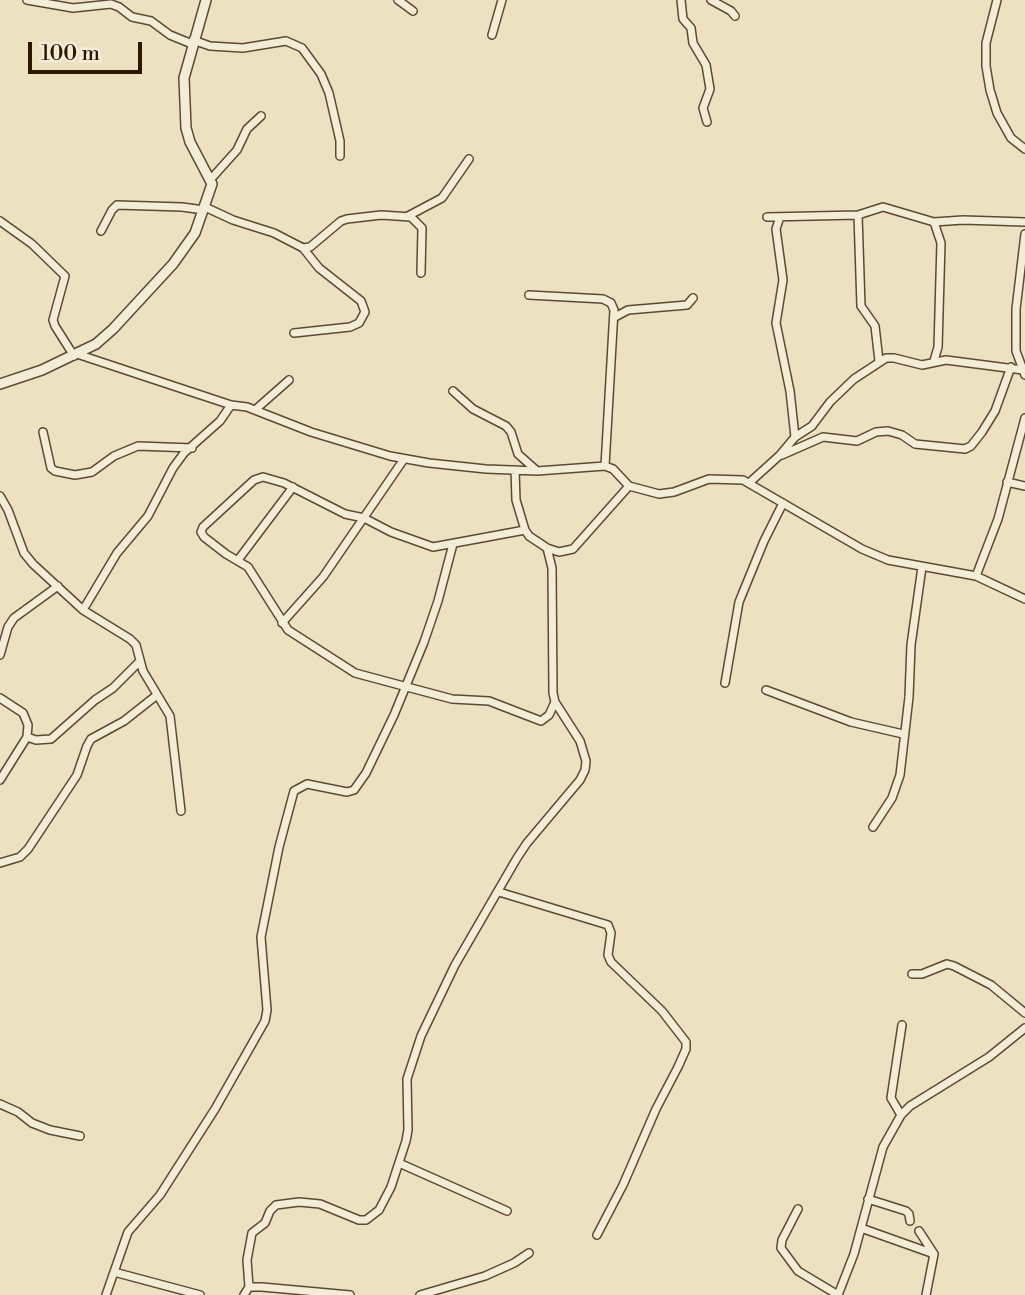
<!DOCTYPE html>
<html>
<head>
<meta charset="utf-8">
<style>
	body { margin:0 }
	#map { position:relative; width:1025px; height:1295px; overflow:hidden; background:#ece1c1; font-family:"Libre Bodoni",serif }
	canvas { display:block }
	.scale { position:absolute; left:28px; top:42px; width:114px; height:32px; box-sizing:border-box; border:4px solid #2d1700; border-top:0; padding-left:9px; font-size:21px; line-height:24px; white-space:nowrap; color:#2d1700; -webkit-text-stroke:5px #f3ecd7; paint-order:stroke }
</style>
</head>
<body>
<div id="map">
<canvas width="1025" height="1295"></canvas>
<div class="scale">100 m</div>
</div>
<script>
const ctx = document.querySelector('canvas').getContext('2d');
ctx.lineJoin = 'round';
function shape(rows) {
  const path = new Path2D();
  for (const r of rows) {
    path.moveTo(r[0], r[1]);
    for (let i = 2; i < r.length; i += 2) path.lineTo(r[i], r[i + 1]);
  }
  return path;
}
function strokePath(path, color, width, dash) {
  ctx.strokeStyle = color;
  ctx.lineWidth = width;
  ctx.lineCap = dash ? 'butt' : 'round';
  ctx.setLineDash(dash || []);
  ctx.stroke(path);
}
const minor = shape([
	[27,0,73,8,111,4,119,7,132,17,151,21,170,35,192,44],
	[398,0,413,11],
	[681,0,683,19,691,28,693,43,706,65,710,89,703,108,707,122],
	[711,0,731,11,735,16],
	[997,0,986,43,986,66,990,90,997,113,1011,138,1025,149],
	[492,35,502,0],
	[193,40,210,46,243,48,286,41,302,48,321,74,329,93,340,141,340,156],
	[210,180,237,150,247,129,261,116],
	[205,207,233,220,274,233,303,248,310,247,341,221,347,219,381,215,411,217,422,228,421,273],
	[858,215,861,306,875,326,879,361],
	[408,216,442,198,469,159],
	[767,217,858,215,883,207,934,222,963,220,1025,222],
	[780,217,776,229,783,280,776,323,790,391,795,437],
	[0,221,32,244,65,276,53,320,55,326,74,356],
	[101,231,112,210,117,205,182,207,204,210],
	[1025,234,1016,309,1016,351,1025,375],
	[529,295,603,299,611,303,614,310,605,466],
	[615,317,628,310,687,305,693,298],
	[294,333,350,327,359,323,365,312,361,301,319,268,303,248],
	[77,354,231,405,247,407,311,432,390,456,429,463,486,469,537,471,605,466,613,469,629,486,659,494,674,492,709,479,743,480,862,549,888,560,976,576,1025,599],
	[934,361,938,347,941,243,934,222],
	[453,391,473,409,506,426,511,432,518,454,536,470],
	[255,410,289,380],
	[43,432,51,468,55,471,75,475,92,472,114,456,138,446,192,448],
	[782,455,823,437,857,441,876,432,888,431,902,435,915,444,965,449,971,446,982,432,995,411,1011,367],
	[1007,482,1025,486],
	[749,483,780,455,795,437,812,426,830,402,854,379,886,358,894,358,922,365,946,360,1023,370],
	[0,496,8,510,24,553,33,564,83,610,130,639,136,645,143,671,170,716,181,811],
	[525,530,433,547,391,532,364,518,345,514,284,483,263,477,254,480,203,527,201,532,204,537,226,554,248,567,288,630,355,673,452,699,489,701,541,721,549,715,555,702],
	[547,548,559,552,573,549,629,486],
	[238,560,293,487],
	[976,576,998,519,1025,418],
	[83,610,117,553,148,516,173,468,184,453,220,421,231,405],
	[282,623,323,577,404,459],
	[0,655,8,627,14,618,58,586],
	[725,683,739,602,764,541,783,503],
	[766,690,851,722,903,734],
	[0,698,23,713,28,725,27,737,0,780],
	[27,737,36,740,51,739,95,700,113,688,140,661],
	[873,827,892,798,900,775,909,697,911,645,922,567],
	[0,863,20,857,28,849,77,775,87,746,91,739,124,721,157,695],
	[499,892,608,925,611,933,608,955,611,962,662,1011,686,1042,686,1049,678,1067,656,1109,623,1185,597,1235],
	[912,974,922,974,947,964,954,966,991,985,1025,1013],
	[0,1104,18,1112,32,1123,50,1130,80,1136],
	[901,1115,891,1098,902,1025],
	[399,1163,507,1211],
	[868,1199,906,1211,909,1214,910,1221],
	[798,1209,782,1240,781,1248,798,1271,838,1295],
	[861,1228,934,1254],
	[919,1231,934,1254,926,1295],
	[114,1272,200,1295],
	[249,1287,247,1260,252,1233,265,1223,270,1211,276,1205,299,1202,320,1204,359,1220,366,1220,379,1210,391,1187,406,1141,408,1130,407,1079,421,1036,455,965,517,858,527,843,580,780,585,770,586,761,580,741,555,702,553,693,552,568,547,548,529,536,525,530,516,500,515,470],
	[106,1295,128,1232,160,1195,215,1109,265,1021,267,1010,261,937,279,847,294,791,307,784,347,792,354,790,366,773,394,715,424,642,438,601,453,544],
	[244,1295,249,1287,262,1287,350,1295],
	[420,1295,485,1276,514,1263,529,1253],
	[838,1295,854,1254,883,1147,901,1115,910,1106,989,1057,1025,1028]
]);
const tertiary = shape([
	[0,384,42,370,96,344,113,329,173,264,195,233,212,184,190,142,186,128,184,78,206,0]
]);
strokePath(minor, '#5d4a30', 10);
strokePath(tertiary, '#5d4a30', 12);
strokePath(minor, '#f3ecd7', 7);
strokePath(tertiary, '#f3ecd7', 9);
</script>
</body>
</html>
